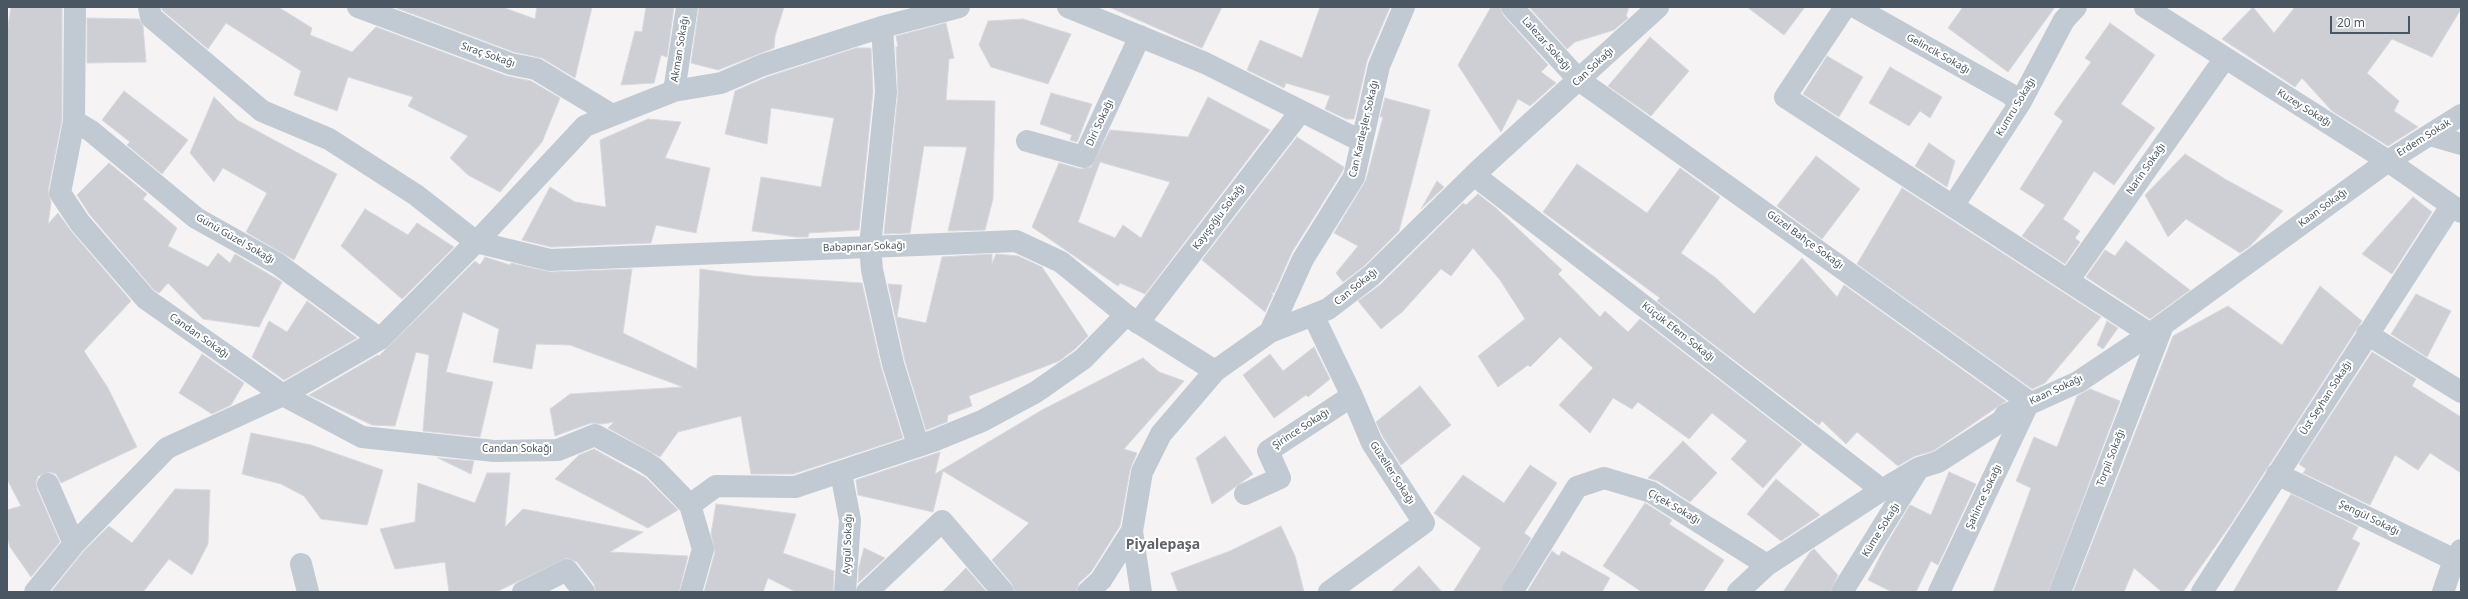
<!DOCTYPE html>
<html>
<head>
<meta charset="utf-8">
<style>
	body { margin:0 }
	#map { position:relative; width:2468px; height:599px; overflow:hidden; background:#f5f3f3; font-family:"Noto Sans",sans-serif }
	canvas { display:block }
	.frame { position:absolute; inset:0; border:8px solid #4a5661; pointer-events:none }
	.scale { position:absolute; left:2330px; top:16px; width:80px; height:18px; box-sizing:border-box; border:2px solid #4a5661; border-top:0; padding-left:5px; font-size:12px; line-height:14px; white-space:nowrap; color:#4a5661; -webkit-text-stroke:3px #fff; paint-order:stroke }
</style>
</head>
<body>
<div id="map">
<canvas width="2468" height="599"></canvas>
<div class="frame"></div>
<div class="scale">20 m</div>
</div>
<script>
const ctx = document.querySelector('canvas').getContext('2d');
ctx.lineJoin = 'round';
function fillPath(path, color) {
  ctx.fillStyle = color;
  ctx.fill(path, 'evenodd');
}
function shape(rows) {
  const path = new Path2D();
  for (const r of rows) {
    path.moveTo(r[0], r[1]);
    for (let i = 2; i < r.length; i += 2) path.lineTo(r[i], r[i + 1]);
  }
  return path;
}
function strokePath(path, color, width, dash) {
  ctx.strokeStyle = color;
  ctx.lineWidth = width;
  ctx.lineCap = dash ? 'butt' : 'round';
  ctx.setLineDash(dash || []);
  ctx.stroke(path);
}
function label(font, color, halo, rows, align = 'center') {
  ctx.font = font + ' "Noto Sans",sans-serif';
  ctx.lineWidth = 4;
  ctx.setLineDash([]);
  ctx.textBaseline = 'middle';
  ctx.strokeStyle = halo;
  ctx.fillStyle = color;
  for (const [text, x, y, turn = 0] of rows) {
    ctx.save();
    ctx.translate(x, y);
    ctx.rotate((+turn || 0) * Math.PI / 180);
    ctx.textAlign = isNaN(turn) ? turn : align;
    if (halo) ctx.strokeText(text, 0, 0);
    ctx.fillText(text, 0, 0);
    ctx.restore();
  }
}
const building = shape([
	[11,7,62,7,62,120,48,191,51,203,48,224,58,213,71,231,131,301,84,351,108,388,137,447,61,483,56,474,50,472,38,476,36,482,37,489,60,542,31,577,10,547,7,536,7,510,21,506,7,479,7,32,11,7],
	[162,7,278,7,312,28,310,35,352,52,376,27,507,76,531,81,560,98,542,142,500,192,468,175,450,158,468,136,408,106,413,97,348,77,337,111,294,95,301,71,226,23,208,49,162,10,162,7],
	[394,7,502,7,535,19,537,7,592,7,575,78,542,58,514,52,394,7],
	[646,7,674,7,667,57,661,55,654,83,621,85,635,31,642,32,646,7],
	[699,7,784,7,775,36,774,48,718,70,691,63,699,7],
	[1109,7,1222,7,1202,48,1109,7],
	[1320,7,1390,7,1367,61,1354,119,1346,119,1325,109,1330,96,1286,83,1284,88,1247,70,1260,40,1302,58,1320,7],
	[1491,7,1500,7,1503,15,1548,65,1541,72,1556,83,1530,106,1518,99,1501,132,1458,65,1491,7],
	[1529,7,1629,7,1626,16,1628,18,1614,30,1575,42,1567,49,1529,7],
	[1747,7,1805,7,1784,35,1747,7],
	[1963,7,2055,7,2008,72,1948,28,1963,7],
	[2253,7,2274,33,2295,7,2461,7,2461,9,2432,57,2392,39,2367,73,2399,101,2394,111,2418,127,2388,146,2332,111,2302,78,2295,87,2222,39,2253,7],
	[87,18,139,19,143,26,146,62,87,63,87,18],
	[1023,19,1071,34,1048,84,991,67,979,45,988,21,1023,19],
	[946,23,954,58,949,59,946,100,995,101,993,199,985,230,948,231,967,147,924,146,910,233,884,234,898,93,896,47,898,47,896,36,946,23],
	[2110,23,2155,55,2121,104,2155,128,2114,185,2094,171,2063,219,2080,231,2075,238,2080,242,2065,264,2022,236,2045,205,2020,189,2063,121,2054,114,2091,62,2085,58,2110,23],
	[1650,37,1689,71,1651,116,1608,86,1650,37],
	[856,48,871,48,873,92,859,230,809,233,808,237,796,237,752,231,761,177,821,187,834,118,771,108,767,144,725,134,735,91,767,77,856,48],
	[1827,56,1863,77,1839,117,1803,94,1827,56],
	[1890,67,1942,97,1930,118,1920,111,1909,126,1869,103,1890,67],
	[124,91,188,140,162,174,127,145,130,142,102,120,124,91],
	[1051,93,1092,104,1077,142,1070,140,1072,135,1040,124,1051,93],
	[214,97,237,120,337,174,294,260,246,232,267,193,223,168,214,182,190,153,214,97],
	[1208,97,1270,130,1145,294,1120,283,1118,286,1032,227,1059,163,1081,169,1091,167,1110,130,1188,137,1208,97],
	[1100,162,1170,182,1141,238,1123,225,1115,238,1078,222,1100,162],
	[1385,98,1430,110,1429,115,1399,231,1363,267,1343,282,1336,273,1358,246,1334,233,1366,180,1383,117,1380,117,1385,98],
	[648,119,681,122,665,158,710,168,696,233,656,225,651,243,551,247,522,240,550,187,575,202,606,207,600,140,648,119],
	[1297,137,1344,167,1342,172,1292,252,1274,293,1271,292,1273,295,1265,312,1202,260,1297,137],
	[1929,143,1955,161,1947,187,1915,166,1929,143],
	[2185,154,2225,179,2283,211,2250,246,2240,253,2186,219,2168,237,2145,195,2185,154],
	[1816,156,1860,189,1822,239,1777,206,1816,156],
	[109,163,147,194,143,199,177,228,168,246,208,267,218,253,230,263,235,254,282,282,259,327,203,319,168,283,159,293,154,290,90,215,77,195,109,163],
	[1577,164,1647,213,1680,168,1720,197,1681,253,1716,278,1754,314,1802,258,1837,297,1844,285,2006,401,1933,451,1915,456,1898,466,1857,432,1846,444,1822,421,1819,425,1657,301,1660,298,1543,212,1577,164],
	[1437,181,1444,187,1421,209,1437,181],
	[1902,188,2101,317,2045,383,2032,389,1857,264,1902,188],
	[1478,194,1496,208,1562,270,1558,274,1600,317,1605,311,1628,332,1640,319,1802,444,1763,488,1731,459,1747,441,1712,413,1689,439,1638,402,1632,409,1613,398,1590,433,1559,405,1593,368,1560,337,1530,367,1528,365,1498,387,1478,356,1525,319,1500,280,1473,248,1451,276,1441,269,1402,312,1381,329,1358,301,1380,285,1463,203,1466,205,1478,194],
	[2413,197,2432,212,2392,274,2362,254,2413,197],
	[365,209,408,235,417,223,454,247,402,299,341,246,365,209],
	[2126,241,2190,290,2150,319,2086,277,2105,250,2115,256,2126,241],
	[992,254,992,264,996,254,1018,256,1042,267,1088,336,1075,349,1059,361,969,396,972,406,948,415,947,422,926,430,905,361,888,284,902,285,897,317,926,323,942,257,992,254],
	[485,257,510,265,511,263,550,272,632,269,623,333,697,369,700,269,752,276,862,283,881,367,903,438,793,474,751,474,741,416,678,432,660,457,608,428,614,422,602,424,591,423,555,436,550,409,570,394,683,387,570,345,536,344,532,369,493,362,499,329,463,312,446,372,493,382,480,437,423,431,429,355,416,352,395,426,372,425,309,395,378,355,379,356,475,261,480,265,485,257],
	[2320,286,2362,321,2231,524,2183,592,2162,592,2134,568,2124,592,2073,592,2173,336,2228,306,2282,345,2320,286],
	[2416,294,2451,311,2427,357,2391,334,2416,294],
	[307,301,357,338,284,380,252,357,269,321,287,332,307,301],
	[2107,321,2118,328,2103,349,2097,345,2107,321],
	[1314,347,1330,379,1308,397,1306,395,1274,418,1243,375,1270,354,1283,371,1314,347],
	[2372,352,2416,379,2412,386,2461,417,2461,473,2430,453,2418,470,2395,455,2370,505,2303,473,2306,469,2299,464,2372,352],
	[202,354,244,383,231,405,212,414,179,393,202,354],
	[1143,358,1159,372,1184,381,1124,449,1137,453,1130,470,1120,526,1091,572,1079,583,1076,592,1015,592,1012,584,992,560,1029,523,943,471,933,512,858,495,856,480,940,452,935,474,1042,410,1143,358],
	[1420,386,1451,425,1401,465,1383,437,1376,422,1420,386],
	[2090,389,2120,401,2048,592,1993,592,2031,488,2016,481,2034,437,2057,447,2077,396,2090,389],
	[251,433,311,445,383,470,367,525,321,519,304,496,281,484,242,474,251,433],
	[1225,436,1253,474,1212,504,1196,458,1225,436],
	[1683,441,1717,473,1690,502,1658,481,1648,478,1683,441],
	[594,449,646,478,678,510,648,528,555,479,579,455,594,449],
	[438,458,474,461,471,474,438,458],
	[1530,465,1557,483,1524,533,1531,538,1500,592,1453,592,1481,548,1434,513,1463,475,1504,503,1530,465],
	[1949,472,1976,484,1938,565,1931,561,1916,592,1892,592,1868,580,1886,545,1910,505,1931,515,1949,472],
	[487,473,510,473,505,527,523,509,643,532,610,552,688,556,679,592,596,592,594,584,577,562,567,558,496,592,449,592,445,562,395,569,380,529,415,522,418,483,475,503,487,473],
	[1776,479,1820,515,1781,541,1747,514,1776,479],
	[175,489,210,490,208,544,192,575,169,559,143,592,51,592,83,552,109,526,132,543,175,489],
	[2291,494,2358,527,2352,539,2360,543,2336,592,2233,592,2291,494],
	[1645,503,1672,520,1669,524,1724,560,1703,592,1642,592,1603,566,1645,503],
	[716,504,796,514,783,553,834,571,833,592,796,592,768,578,763,592,704,592,715,552,711,534,716,504],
	[1281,526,1295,556,1304,592,1178,592,1171,573,1230,551,1281,526],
	[864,548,885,558,858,583,859,567,864,548],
	[1814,549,1838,575,1830,592,1783,592,1810,552,1814,549],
	[1552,551,1559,556,1562,551,1610,578,1602,592,1527,592,1552,551],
	[1419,566,1442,592,1391,592,1419,566],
	[966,568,987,592,942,592,966,568]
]);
const street = shape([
	[75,7,74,121,60,193,80,223,146,299,283,395,362,437,494,451,558,450,595,435,645,462,654,468,690,505,703,549,691,592],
	[149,7,151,17,262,111,329,139,416,195,476,242,550,260,1016,241,1061,262,1126,315,1215,371],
	[358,7,511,64,536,69,612,115],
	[1068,7,1205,63,1361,141],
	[1512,7,1579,80,2029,402,1939,592],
	[1845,7,1785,97,2150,334],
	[1855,7,2010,94,2020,103],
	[2145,7,2388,161,2461,212],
	[882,27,886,92,870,246,872,270,893,364,918,445],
	[674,91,687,7],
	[74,121,91,131,196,218,278,264,380,339],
	[2430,135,2461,144],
	[1027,141,1084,157,1140,36],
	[1474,175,1882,490],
	[1953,206,2020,103,2064,20,2076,7],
	[2068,281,2225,58],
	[1313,315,1352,396,1372,443,1424,523,1329,592],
	[1138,323,1301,111],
	[1270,332,1303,259,1354,177,1379,66,1404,7],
	[2367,334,2461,392],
	[841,473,850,520,845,592],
	[2277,474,2461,563],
	[48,484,74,544],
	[1245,494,1280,478,1268,451,1352,396],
	[690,505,716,486,795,487,933,441,982,421,1036,392,1083,359,1126,315],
	[301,564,308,592],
	[35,592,74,544,167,448,283,395,380,339,484,234,585,126,674,91,721,83,763,65,882,27,959,7],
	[523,592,567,570,584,592],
	[867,592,942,521,1003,592],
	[1088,592,1101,580,1132,531],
	[1141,592,1132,531,1142,472,1161,434,1215,371,1270,332,1328,309,1371,276,1477,172,1658,7],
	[1512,592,1577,487,1604,478,1651,492,1767,565],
	[1738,592,1767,565,1882,490,1919,468,1938,462,2003,420,2005,415,2078,382,2150,334,2388,161,2461,115],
	[1842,592,1917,471],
	[2060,592,2163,325],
	[2202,592,2451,206],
	[2443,592,2454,560,2461,550]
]);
const streetNames = [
	["Lalezar Sokağı",1546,44,48],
	["Akman Sokağı",680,49,-81],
	["Gelincik Sokağı",1938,54,29],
	["Sıraç Sokağı",488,55,19],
	["Can Sokağı",1593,67,-43],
	["Kumru Sokağı",2016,107,-59],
	["Kuzey Sokağı",2304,108,32],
	["Diri Sokağı",1100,123,-65],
	["Can Kardeşler Sokağı",1364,129,-77],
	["Erdem Sokak",2424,138,-32],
	["Narin Sokağı",2146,169,-55],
	["Kaan Sokağı",2323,208,-36],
	["Kayışoğlu Sokağı",1219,217,-53],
	["Günü Güzel Sokağı",235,239,30],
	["Güzel Bahçe Sokağı",1805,240,36],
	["Babapınar Sokağı",864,247,-2],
	["Can Sokağı",1356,287,-39],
	["Küçük Efem Sokağı",1678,332,38],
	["Candan Sokağı",199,336,35],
	["Kaan Sokağı",2056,390,-25],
	["Üst Seyhan Sokağı",2326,398,-57],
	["Şirince Sokağı",1301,429,-33],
	["Candan Sokağı",517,449],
	["Torpil Sokağı",2111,458,-69],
	["Güzeller Sokağı",1392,473,57],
	["Şahince Sokağı",1984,497,-65],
	["Çiçek Sokağı",1674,507,30],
	["Şengül Sokağı",2369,518,26],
	["Küme Sokağı",1881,530,-58],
	["Aygül Sokağı",848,544,-88]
];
const districtNames = [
	["Piyalepaşa",1163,545]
];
fillPath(building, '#cdcfd5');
strokePath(building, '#d7d9de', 1);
strokePath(street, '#c1cad2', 22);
label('10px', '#4a5661', '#fff', streetNames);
label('bold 14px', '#5f6368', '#fff', districtNames);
</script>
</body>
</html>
